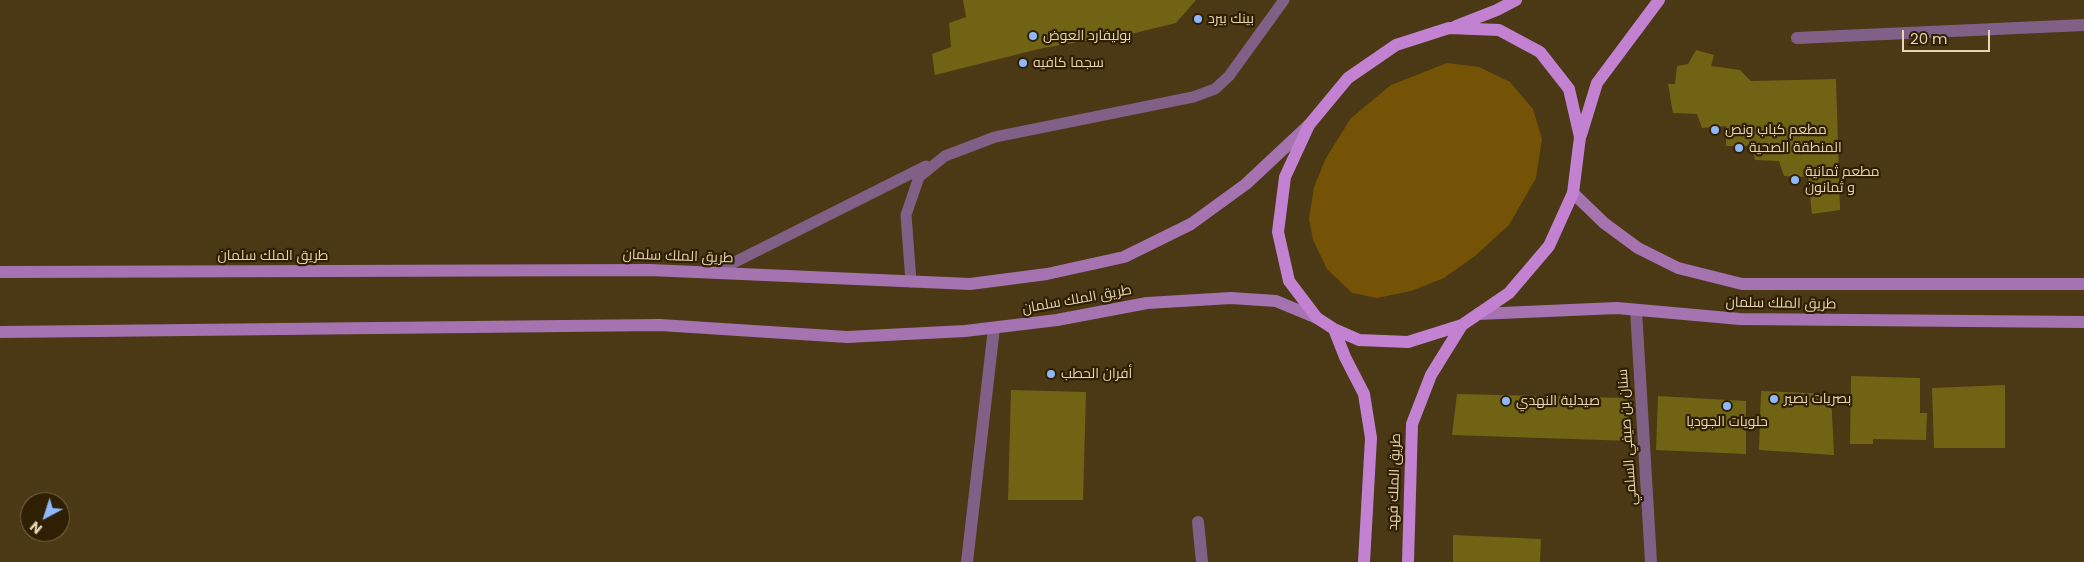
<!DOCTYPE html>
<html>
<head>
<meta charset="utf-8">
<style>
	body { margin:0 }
	#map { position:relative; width:2084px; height:562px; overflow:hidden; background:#4b3814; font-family:Poppins,sans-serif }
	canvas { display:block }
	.north { position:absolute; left:20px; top:492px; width:50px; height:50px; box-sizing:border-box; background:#2f2003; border:1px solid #79684a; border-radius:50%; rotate:220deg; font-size:14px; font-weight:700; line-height:20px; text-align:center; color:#e8d5b4 }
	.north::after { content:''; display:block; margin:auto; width:18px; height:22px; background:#8fb8fd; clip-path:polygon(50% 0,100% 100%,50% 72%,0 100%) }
	.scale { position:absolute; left:1902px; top:30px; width:88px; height:22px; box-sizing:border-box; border:2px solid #e8d5b4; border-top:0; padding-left:6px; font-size:15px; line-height:18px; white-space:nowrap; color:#e8d5b4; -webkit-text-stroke:4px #2f2003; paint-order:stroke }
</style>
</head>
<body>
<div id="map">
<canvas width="2084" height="562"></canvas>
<div class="north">N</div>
<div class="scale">20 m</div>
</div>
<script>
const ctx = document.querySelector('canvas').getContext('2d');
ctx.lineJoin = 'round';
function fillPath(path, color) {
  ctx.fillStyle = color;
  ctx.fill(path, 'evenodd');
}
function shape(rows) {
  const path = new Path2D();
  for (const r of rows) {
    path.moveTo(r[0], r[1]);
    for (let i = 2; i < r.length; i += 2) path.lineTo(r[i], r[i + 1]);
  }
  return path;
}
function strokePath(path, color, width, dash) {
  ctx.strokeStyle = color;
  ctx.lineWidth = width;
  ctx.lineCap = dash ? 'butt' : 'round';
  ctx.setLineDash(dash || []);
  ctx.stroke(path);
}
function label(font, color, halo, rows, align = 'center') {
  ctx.font = font + ' Poppins,Cairo,sans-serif';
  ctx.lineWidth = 4.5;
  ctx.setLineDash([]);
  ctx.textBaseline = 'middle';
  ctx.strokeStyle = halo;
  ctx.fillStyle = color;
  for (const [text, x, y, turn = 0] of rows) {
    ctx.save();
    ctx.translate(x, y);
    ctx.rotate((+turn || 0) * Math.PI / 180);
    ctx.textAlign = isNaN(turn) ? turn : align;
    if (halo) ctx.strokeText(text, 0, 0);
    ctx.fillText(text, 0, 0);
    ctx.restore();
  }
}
const green = shape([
	[1447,63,1479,67,1510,82,1533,109,1542,139,1536,178,1509,225,1475,256,1444,278,1411,291,1377,298,1352,293,1327,269,1313,240,1309,219,1314,187,1326,158,1351,118,1391,85]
]);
const building = shape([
	[963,0,1196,0,1176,23,1135,33,1043,48,935,75,932,54,951,47,949,23,966,17],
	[1696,50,1714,55,1711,66,1740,70,1751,81,1836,79,1840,210,1812,214,1808,177,1784,176,1779,161,1755,160,1752,146,1726,146,1726,126,1702,128,1697,114,1673,113,1668,84,1675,84,1677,66,1688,64],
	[1851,376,1920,378,1920,413,1927,413,1926,440,1873,439,1873,444,1850,444],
	[2005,385,2005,448,1934,448,1932,388],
	[1011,390,1086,392,1083,500,1008,500],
	[1761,391,1831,394,1834,455,1759,450],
	[1457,394,1627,398,1632,441,1452,435],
	[1658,396,1746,401,1746,454,1656,450],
	[1453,535,1541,539,1540,562,1453,562]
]);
const service = shape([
	[713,273,926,166],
	[911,282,906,215,919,177,945,156,995,137,1193,97,1215,89,1229,76,1284,0]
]);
const minor = shape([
	[1797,38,2084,25],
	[1636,310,1651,562],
	[1198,522,1202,562],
	[967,562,994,328]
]);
const secondary = shape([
	[1573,193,1604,223,1638,248,1678,268,1742,284,2084,284],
	[0,272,650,270,970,284,1047,274,1124,257,1191,224,1246,184,1309,125],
	[1478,314,1617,308,1740,319,2084,322],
	[0,332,660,325,847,337,965,331,1057,320,1147,303,1231,298,1276,301,1317,318]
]);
const primary = shape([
	[1456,26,1497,10,1516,0],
	[1449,28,1499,30,1540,52,1569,89,1580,137,1573,193,1549,246,1509,293,1462,325,1408,342,1359,340,1334,329,1317,318,1289,281,1278,232,1285,177,1309,125,1348,78,1396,45,1449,28],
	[1581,135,1597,83,1659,0],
	[1334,329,1345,357,1364,394,1371,438,1364,562],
	[1408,562,1412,424,1431,375,1462,325]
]);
const markers = [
	[1198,19,5,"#8fb8fd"],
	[1033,36,5,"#8fb8fd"],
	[1023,63,5,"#8fb8fd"],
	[1715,130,5,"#8fb8fd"],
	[1739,148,5,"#8fb8fd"],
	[1795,180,5,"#8fb8fd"],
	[1051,374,5,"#8fb8fd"],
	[1774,399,5,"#8fb8fd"],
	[1506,401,5,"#8fb8fd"],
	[1727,406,5,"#8fb8fd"]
];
const poiNames = [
	["بينك بيرد",1208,19],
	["بوليفارد العوض",1043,36],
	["سجما كافيه",1033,63],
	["مطعم كباب ونص",1725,130],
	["المنطقة الصحية",1749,148],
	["مطعم ثمانية",1805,172],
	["و ثمانون",1805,188],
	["أفران الحطب",1061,374],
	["بصريات بصير",1784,399],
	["صيدلية النهدي",1516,401],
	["حلويات الجوديا",1727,422,"center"]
];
const streetNames = [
	["طريق الملك سلمان",273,256],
	["طريق الملك سلمان",678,257,2],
	["طريق الملك سلمان",1077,300,-10],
	["طريق الملك سلمان",1781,304,1],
	["سنان بن صيفي السلمي",1628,437,-94],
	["طريق الملك فهد",1395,482,-88]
];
fillPath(green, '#745206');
fillPath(building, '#706414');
strokePath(service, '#816088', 11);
strokePath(minor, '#816088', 12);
strokePath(secondary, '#a673b1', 12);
strokePath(primary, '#c381d1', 12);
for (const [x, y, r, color] of markers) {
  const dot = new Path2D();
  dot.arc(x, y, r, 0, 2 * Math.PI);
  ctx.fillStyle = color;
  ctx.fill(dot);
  strokePath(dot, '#2f2003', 2);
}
label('14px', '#e8d5b4', '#2f2003', poiNames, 'left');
label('14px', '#e8d5b4', '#2f2003', streetNames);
</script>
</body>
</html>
